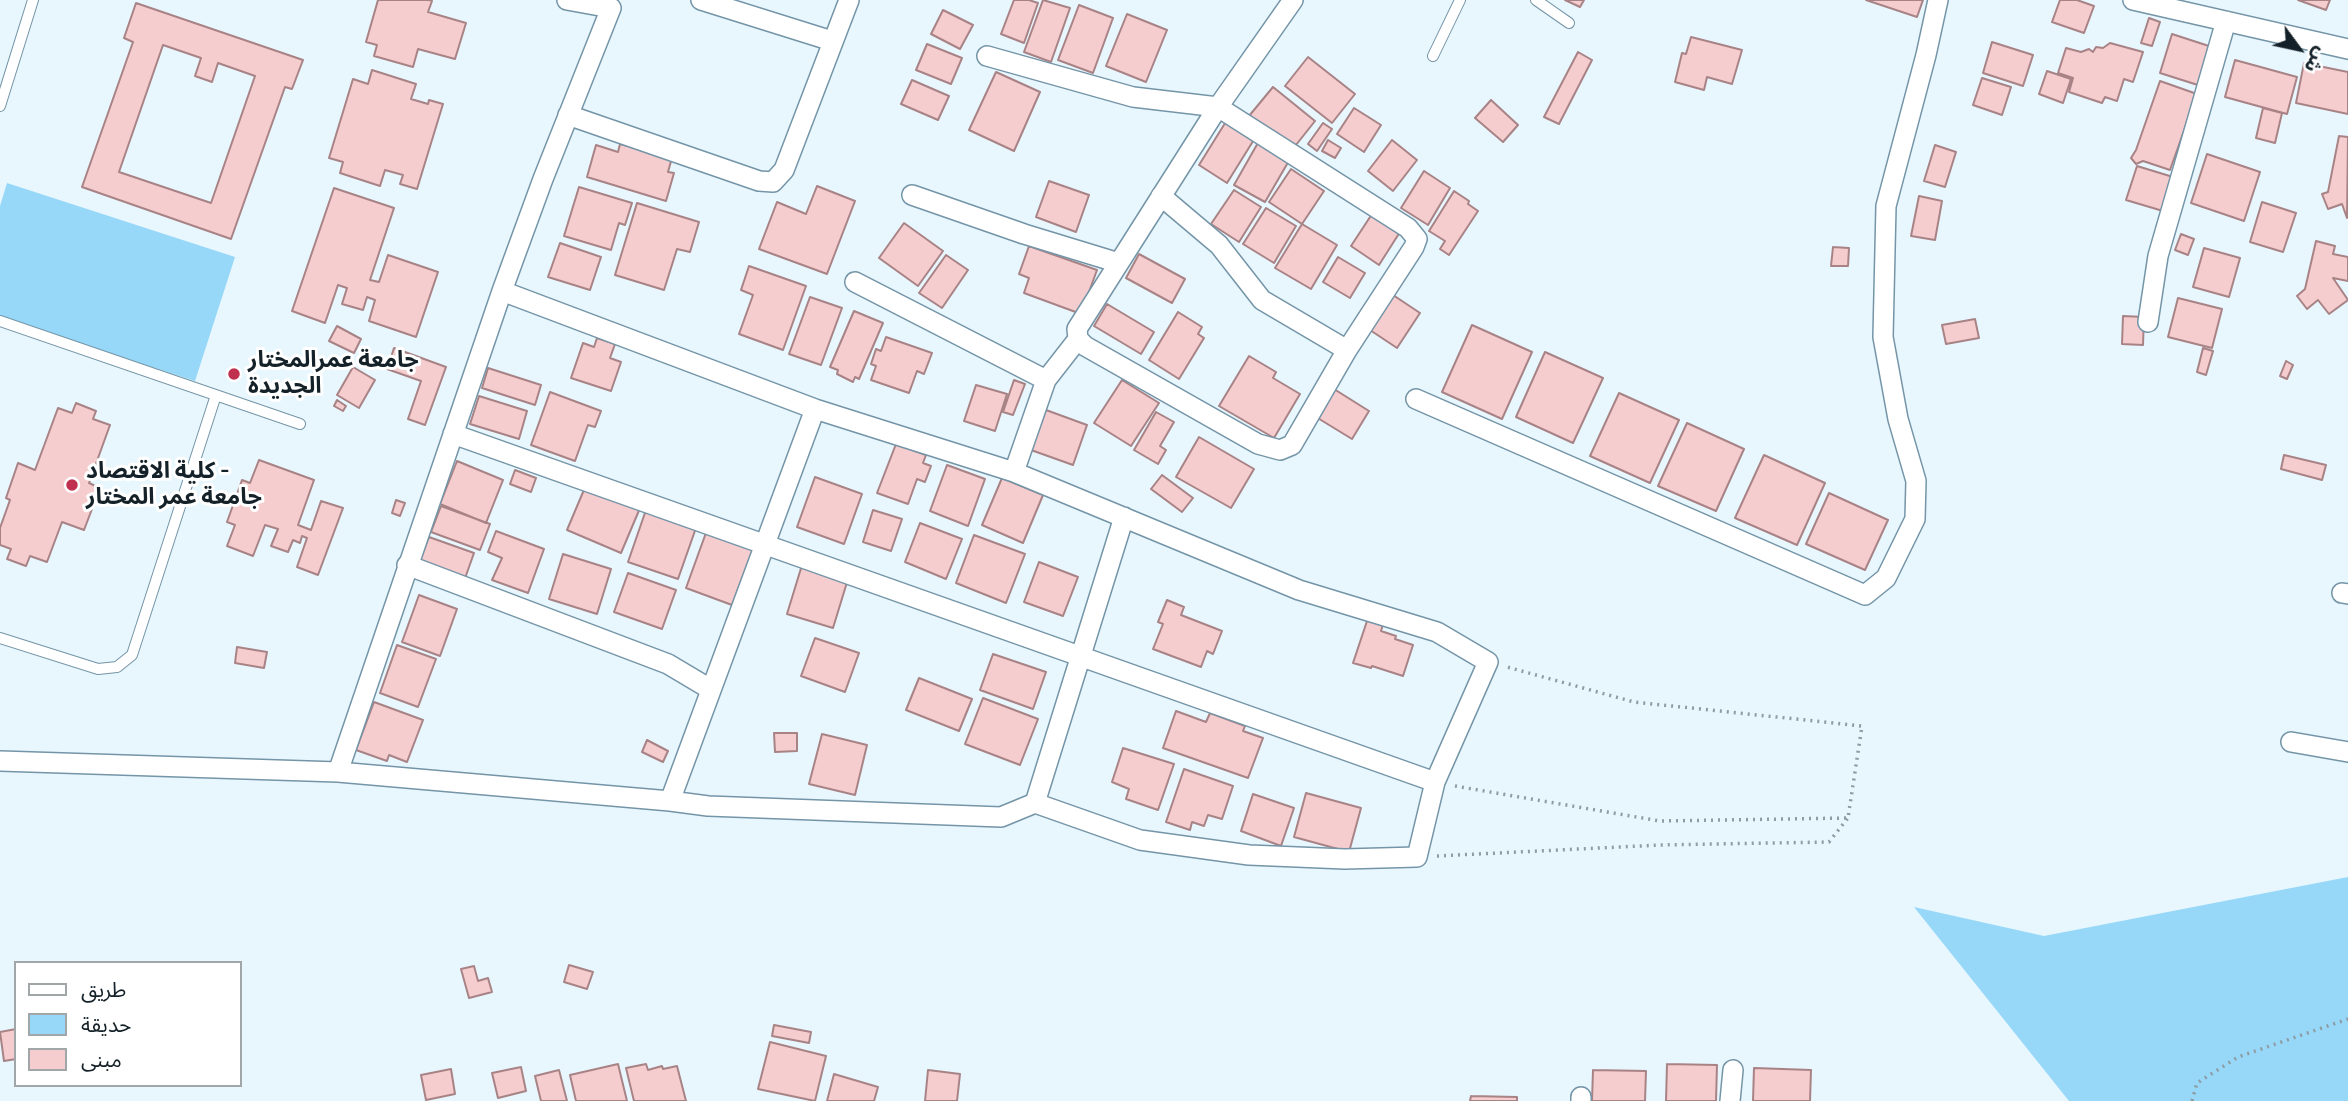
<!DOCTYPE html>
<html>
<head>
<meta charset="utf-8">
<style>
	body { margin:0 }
	#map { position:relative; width:2348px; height:1101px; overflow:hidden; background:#e8f6fe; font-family:Manrope,"Noto Sans Arabic",sans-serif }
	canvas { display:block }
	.legend { position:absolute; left:14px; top:961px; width:228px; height:126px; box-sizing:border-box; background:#fff; border:2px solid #a1a6a9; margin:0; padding:9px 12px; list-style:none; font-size:21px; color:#142128 }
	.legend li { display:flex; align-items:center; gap:14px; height:35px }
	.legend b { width:35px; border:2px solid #a1a6a9 }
	.north { position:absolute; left:2264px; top:14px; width:70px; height:70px; -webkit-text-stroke:5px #fff; paint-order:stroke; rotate:123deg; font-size:19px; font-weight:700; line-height:28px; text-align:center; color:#142128 }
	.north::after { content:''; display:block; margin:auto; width:24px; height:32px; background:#142128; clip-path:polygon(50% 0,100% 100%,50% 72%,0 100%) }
</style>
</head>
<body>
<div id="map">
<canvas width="2348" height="1101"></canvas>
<ul class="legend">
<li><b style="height:9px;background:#fff"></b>طريق</li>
<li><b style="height:19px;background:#97d8f9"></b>حديقة</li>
<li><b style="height:19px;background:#f6cdcf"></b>مبنى</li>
</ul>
<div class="north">ش</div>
</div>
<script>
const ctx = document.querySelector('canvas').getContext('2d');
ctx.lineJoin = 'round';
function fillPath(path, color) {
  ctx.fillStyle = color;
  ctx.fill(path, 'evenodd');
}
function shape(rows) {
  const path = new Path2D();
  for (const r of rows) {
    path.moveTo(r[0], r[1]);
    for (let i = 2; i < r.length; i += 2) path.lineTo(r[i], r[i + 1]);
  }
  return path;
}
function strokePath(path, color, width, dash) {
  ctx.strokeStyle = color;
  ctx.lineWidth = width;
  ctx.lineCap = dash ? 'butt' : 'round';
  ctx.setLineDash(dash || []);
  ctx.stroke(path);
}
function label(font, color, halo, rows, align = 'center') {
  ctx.font = font + ' Manrope,"Noto Sans Arabic",sans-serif';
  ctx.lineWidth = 6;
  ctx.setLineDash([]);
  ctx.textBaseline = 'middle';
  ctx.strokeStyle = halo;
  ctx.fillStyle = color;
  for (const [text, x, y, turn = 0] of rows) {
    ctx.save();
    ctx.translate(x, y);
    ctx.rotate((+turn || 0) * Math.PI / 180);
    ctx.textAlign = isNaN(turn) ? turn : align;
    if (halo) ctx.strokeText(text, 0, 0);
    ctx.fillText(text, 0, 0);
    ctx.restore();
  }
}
const green = shape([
	[7,183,235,257,195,381,0,318,0,206],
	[2348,877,2348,1101,2069,1101,1914,907,2044,936]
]);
const building = shape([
	[378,0,429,0,432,1,428,12,466,23,455,59,418,49,413,67,374,56,377,45,366,42,378,0],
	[1014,0,1029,0,1038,3,1024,43,1001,34,1014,0],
	[1043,0,1070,8,1051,62,1024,52,1043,0],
	[1565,0,1584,0,1580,7,1565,0],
	[1866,0,1923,0,1917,17,1866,0],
	[2060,0,2077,0,2094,6,2084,33,2052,22,2060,0],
	[2298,0,2330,0,2326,10,2298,0],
	[136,3,303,60,292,89,285,87,231,239,82,187,133,42,124,38,136,3],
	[163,45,201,58,195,76,212,82,218,63,255,76,211,203,119,172,163,45],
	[1079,5,1113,18,1093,73,1058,60,1079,5],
	[943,10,973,25,960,49,931,34,943,10],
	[1127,14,1167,30,1146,82,1106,66,1127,14],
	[2149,18,2160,22,2152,46,2141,43,2149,18],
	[2172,34,2212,47,2201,86,2160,73,2172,34],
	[1691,37,1742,50,1732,84,1707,77,1704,90,1675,82,1682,53,1686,54,1691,37],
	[1992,42,2033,55,2023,86,1983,73,1992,42],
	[2110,43,2143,52,2133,82,2124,79,2117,101,2105,97,2102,103,2069,92,2073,78,2058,73,2066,48,2081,52,2089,49,2093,52,2096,47,2103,48,2110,43],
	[927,44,962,58,951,84,916,70,927,44],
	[1578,52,1592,60,1559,124,1544,117,1578,52],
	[1308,57,1355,94,1332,123,1285,86,1308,57],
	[2235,60,2297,77,2287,114,2225,97,2235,60],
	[2304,63,2348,72,2348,114,2296,103,2304,63],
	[372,70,416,84,411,99,428,104,429,100,443,104,417,189,400,184,403,175,385,170,380,186,340,173,343,162,329,158,353,79,368,84,372,70],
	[2047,71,2071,79,2063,103,2039,94,2047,71],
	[996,72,1040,92,1014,151,969,130,996,72],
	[1982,78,2011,87,2002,115,1973,105,1982,78],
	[912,80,949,96,938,120,901,104,912,80],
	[2160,81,2197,94,2170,170,2143,161,2136,164,2131,158,2136,150,2160,81],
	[1273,87,1315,121,1292,150,1249,116,1273,87],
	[1491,100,1518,125,1503,142,1475,118,1491,100],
	[1354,108,1381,125,1364,152,1337,134,1354,108],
	[2263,108,2282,113,2275,143,2256,138,2263,108],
	[1227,120,1255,138,1227,183,1199,165,1227,120],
	[1323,123,1332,129,1317,151,1308,144,1323,123],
	[2339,136,2348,137,2347,218,2342,204,2328,209,2322,194,2328,192,2339,136],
	[1328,140,1341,148,1335,158,1322,151,1328,140],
	[1392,140,1417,160,1393,191,1368,171,1392,140],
	[630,141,673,154,668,172,674,173,666,201,587,177,596,145,618,152,620,144,628,146,630,141],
	[1259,141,1290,159,1265,202,1234,185,1259,141],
	[1935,145,1956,152,1945,187,1924,181,1935,145],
	[2207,154,2260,172,2244,221,2191,203,2207,154],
	[2137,166,2173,177,2163,211,2126,200,2137,166],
	[1291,169,1324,191,1302,224,1269,202,1291,169],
	[1424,171,1450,188,1428,225,1401,208,1424,171],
	[1049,181,1089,195,1076,232,1036,217,1049,181],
	[817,186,855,201,827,274,759,249,777,202,806,214,817,186],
	[579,187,632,203,625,225,619,223,611,250,564,236,579,187],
	[334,188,394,208,370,280,379,282,388,255,438,272,416,337,369,321,375,300,367,297,363,310,342,304,347,288,338,285,325,323,292,311,334,188],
	[1234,190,1261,207,1239,242,1211,224,1234,190],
	[1454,191,1469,201,1468,204,1478,211,1449,255,1440,249,1445,241,1429,231,1454,191],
	[1919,196,1942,201,1935,240,1911,236,1919,196],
	[2262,202,2296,213,2283,252,2250,242,2262,202],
	[637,203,699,222,690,252,677,249,664,290,615,275,637,203],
	[1266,208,1296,226,1274,263,1243,244,1266,208],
	[1372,214,1400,232,1379,265,1351,246,1372,214],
	[904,223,943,251,918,286,879,258,904,223],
	[1302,224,1337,245,1311,289,1275,268,1302,224],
	[2181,234,2194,239,2188,255,2175,250,2181,234],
	[2316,241,2335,246,2333,254,2348,257,2348,281,2333,278,2348,300,2329,314,2318,300,2307,309,2297,296,2305,289,2316,241],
	[560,243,601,257,590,290,548,277,560,243],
	[1029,246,1097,270,1081,314,1024,293,1029,278,1019,274,1029,246],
	[1833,247,1849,248,1848,266,1831,266,1833,247],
	[2204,248,2240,258,2229,297,2193,287,2204,248],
	[1139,254,1185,279,1172,303,1126,278,1139,254],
	[946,255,968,270,942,308,919,293,946,255],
	[1338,257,1365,273,1350,298,1323,282,1338,257],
	[749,266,806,286,783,350,739,334,753,295,741,290,749,266],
	[1393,295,1420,313,1397,348,1370,330,1393,295],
	[810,297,842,308,821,365,789,354,810,297],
	[2178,298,2222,309,2212,348,2168,337,2178,298],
	[1107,304,1154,332,1141,354,1094,326,1107,304],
	[854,311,883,323,859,379,855,377,853,382,837,374,838,370,830,367,854,311],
	[1178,312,1202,327,1198,334,1204,338,1179,379,1149,360,1178,312],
	[2123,316,2144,317,2143,345,2122,344,2123,316],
	[1975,319,1979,338,1946,344,1942,325,1975,319],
	[1472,325,1532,352,1502,419,1442,392,1472,325],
	[337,326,361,339,354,353,329,341,337,326],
	[886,337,932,353,924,374,917,371,909,393,871,380,876,366,871,364,876,349,881,351,886,337],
	[597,338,615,344,610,358,621,362,611,391,571,378,583,343,594,347,597,338],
	[394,348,446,367,425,425,408,419,421,381,387,369,394,348],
	[2203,348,2213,351,2206,375,2197,372,2203,348],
	[1545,352,1603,378,1573,443,1516,417,1545,352],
	[1249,356,1276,372,1273,378,1300,394,1274,438,1219,406,1249,356],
	[2286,361,2293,365,2287,379,2280,376,2286,361],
	[353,367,375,380,359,408,337,395,353,367],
	[488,368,541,385,535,405,482,388,488,368],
	[1014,380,1025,384,1013,415,1003,412,1014,380],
	[1122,380,1159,403,1131,446,1094,423,1122,380],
	[976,385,1007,394,995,431,964,421,976,385],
	[1334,389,1369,411,1352,439,1316,417,1334,389],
	[550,392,601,411,595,427,588,425,575,461,531,445,550,392],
	[1619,393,1679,420,1650,483,1590,456,1619,393],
	[479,396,527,411,519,439,470,424,479,396],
	[337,400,346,406,343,411,334,406,337,400],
	[76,403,96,411,93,419,110,425,89,483,100,488,84,530,62,522,47,562,30,556,26,566,7,559,11,549,0,545,0,528,10,500,6,498,18,463,35,470,58,408,72,413,76,403],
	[1046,410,1087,425,1073,465,1031,450,1046,410],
	[1156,412,1174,422,1160,446,1166,450,1158,464,1134,450,1156,412],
	[1687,423,1744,449,1716,511,1658,486,1687,423],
	[1199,437,1254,469,1231,508,1176,477,1199,437],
	[896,444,926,455,923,463,931,466,925,482,917,479,908,504,877,493,896,444],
	[1764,455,1825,483,1797,545,1735,518,1764,455],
	[2284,455,2326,465,2322,480,2281,469,2284,455],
	[259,460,314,480,298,525,311,530,321,501,343,508,318,575,297,567,307,538,302,536,300,543,293,540,288,552,271,546,278,529,265,525,253,556,227,546,235,525,227,522,242,480,250,483,259,460],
	[457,461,503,480,486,523,440,504,457,461],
	[947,465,985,479,968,526,930,511,947,465],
	[515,470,536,478,531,492,510,484,515,470],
	[1162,475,1193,498,1182,512,1151,489,1162,475],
	[815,477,862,494,844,544,797,527,815,477],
	[1002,478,1043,495,1023,543,982,525,1002,478],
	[586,485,640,508,621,553,567,530,586,485],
	[1829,493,1888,520,1865,570,1806,544,1829,493],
	[396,500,405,503,400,516,392,513,396,500],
	[441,506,490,524,480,550,431,532,441,506],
	[647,507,697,525,678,579,628,562,647,507],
	[873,510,902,519,891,551,863,542,873,510],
	[920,523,962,539,946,579,905,562,920,523],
	[707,530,754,547,732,605,686,588,707,530],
	[496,531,544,549,528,593,492,580,502,558,488,552,496,531],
	[974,535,1025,554,1006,603,956,583,974,535],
	[429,537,474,553,463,584,417,567,429,537],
	[563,554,611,569,597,614,549,599,563,554],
	[1039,562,1078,577,1063,616,1024,602,1039,562],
	[802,565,848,579,833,628,787,614,802,565],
	[628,573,676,590,662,629,614,612,628,573],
	[419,595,457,609,440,656,402,642,419,595],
	[1167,600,1184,607,1181,615,1222,631,1213,654,1207,651,1201,667,1153,649,1163,624,1158,622,1167,600],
	[1369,615,1384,621,1381,631,1396,636,1395,639,1413,645,1403,676,1372,666,1371,668,1353,663,1369,615],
	[815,638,859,653,845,692,801,676,815,638],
	[397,645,436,659,418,707,380,693,397,645],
	[237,647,267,652,264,668,235,663,237,647],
	[993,654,1046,672,1033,709,980,690,993,654],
	[919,678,972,699,959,731,906,710,919,678],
	[983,698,1038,719,1020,765,965,744,983,698],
	[374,702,423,720,407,762,389,755,387,761,356,750,374,702],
	[1176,711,1206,722,1210,713,1245,726,1243,731,1263,738,1248,778,1163,748,1176,711],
	[774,733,797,733,797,751,775,752,774,733],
	[822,734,867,745,855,795,809,784,822,734],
	[647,740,668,751,663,762,642,752,647,740],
	[1123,748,1174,764,1158,810,1126,799,1129,789,1112,782,1123,748],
	[1184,769,1233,786,1222,819,1208,815,1204,826,1192,822,1190,830,1166,822,1184,769],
	[1306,793,1361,808,1349,852,1294,837,1306,793],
	[1253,794,1294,808,1281,846,1241,831,1253,794],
	[569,965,593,972,587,989,564,982,569,965],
	[474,966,478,981,488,978,492,992,469,998,461,969,474,966],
	[774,1025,811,1032,809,1043,772,1036,774,1025],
	[16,1029,16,1059,4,1061,0,1032,16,1029],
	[770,1042,826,1056,815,1101,758,1089,770,1042],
	[618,1064,627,1101,576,1101,570,1075,618,1064],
	[646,1064,648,1070,662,1066,663,1069,677,1066,686,1101,634,1101,626,1068,646,1064],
	[1667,1064,1717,1065,1716,1101,1666,1101,1667,1064],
	[521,1067,526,1091,498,1098,492,1073,521,1067],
	[1754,1068,1811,1070,1810,1101,1753,1101,1754,1068],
	[451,1069,455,1094,426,1100,421,1075,451,1069],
	[559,1070,567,1101,541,1101,535,1076,559,1070],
	[928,1070,960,1074,957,1101,925,1101,928,1070],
	[1593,1070,1646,1071,1645,1101,1592,1101,1593,1070],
	[834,1074,878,1087,874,1101,827,1101,834,1074],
	[1471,1096,1517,1097,1517,1101,1470,1101,1471,1096]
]);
const path = shape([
	[1455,786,1660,821,1848,818,1862,726,1634,702,1507,667],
	[1437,856,1660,845,1829,842,1848,818],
	[2192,1101,2197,1083,2238,1057,2348,1019]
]);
const service = shape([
	[1536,0,1569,23],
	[1433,56,1460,0],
	[0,106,33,0],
	[0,321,300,424],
	[0,638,98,669,117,667,132,655,216,395]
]);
const minor = shape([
	[701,0,832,41],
	[2133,0,2348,49],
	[987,56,1133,97,1218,107,1408,228,1417,239,1414,247,1347,350,1292,445,1280,450,1258,444,1085,346,1078,339,1077,329,1218,107,1293,0],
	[568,115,759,181,773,182,784,170,849,0],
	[912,195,1024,234,1119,263],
	[1161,196,1219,245,1262,300,1347,350],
	[855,282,1046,380],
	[2148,322,2158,256,2226,21],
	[1416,399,1865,595,1886,578,1915,519,1916,481,1898,419,1883,337,1886,206,1926,55,1938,0],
	[815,409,1014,472,1046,380,1078,339],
	[453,434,1435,782,1488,662,1437,632,1299,590,1014,472],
	[1124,517,1035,803,1140,840,1249,855,1345,859,1417,857,1435,782],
	[407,565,668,664,710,689],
	[2342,593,2348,594],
	[2291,742,2348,752],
	[0,761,338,772,670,801,815,409,502,291],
	[338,772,502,291,543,179,611,8,567,0],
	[670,801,708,806,1001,817,1035,803],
	[1581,1097,1581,1101],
	[1730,1101,1733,1070]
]);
const markers = [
	[234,374,7,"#c0304f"],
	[72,485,7,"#c0304f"]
];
const poiNames = [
	["جامعة عمرالمختار",248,361],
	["الجديدة",248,387],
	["كلية الاقتصاد -",86,472],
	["جامعة عمر المختار",86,498]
];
fillPath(green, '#97d8f9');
fillPath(building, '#f6cdcf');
strokePath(building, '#a88386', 2);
strokePath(service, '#7495a7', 12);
strokePath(minor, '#7495a7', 22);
strokePath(path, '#8d9ba3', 3.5, [2, 5]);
strokePath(service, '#fff', 10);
strokePath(minor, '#fff', 19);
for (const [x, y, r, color] of markers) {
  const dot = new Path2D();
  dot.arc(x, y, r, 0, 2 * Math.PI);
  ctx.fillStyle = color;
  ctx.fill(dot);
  strokePath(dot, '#fff', 2.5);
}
label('bold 23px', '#142128', '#fff', poiNames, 'left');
</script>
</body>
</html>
